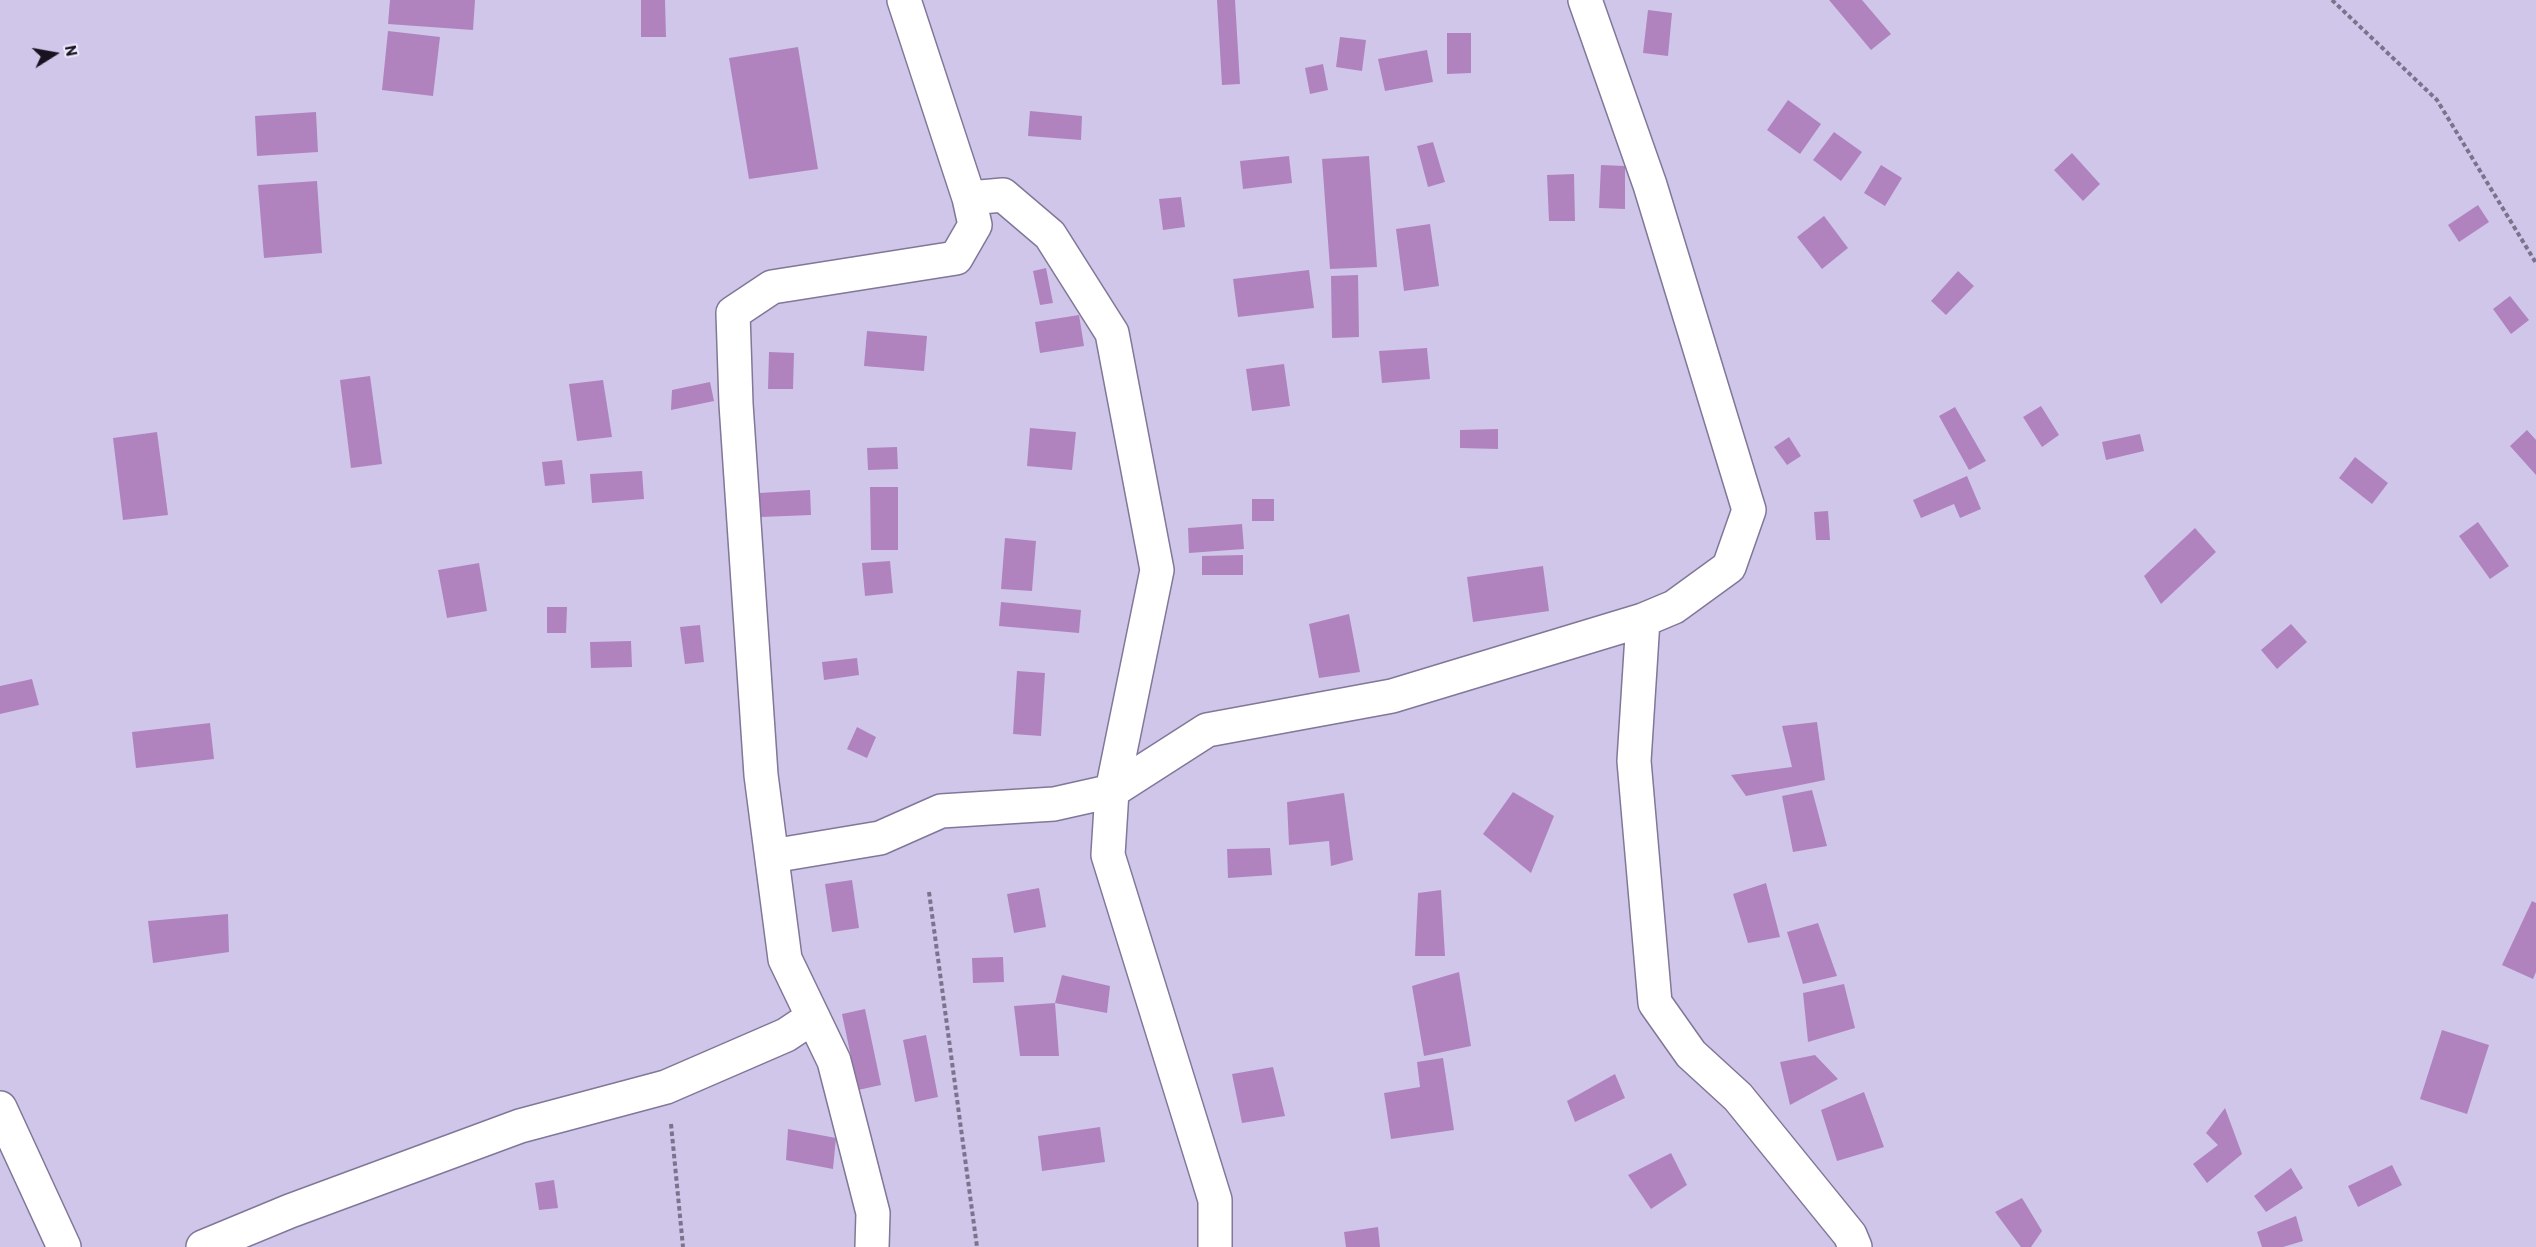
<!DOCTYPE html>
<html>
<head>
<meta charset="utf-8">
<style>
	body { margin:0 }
	#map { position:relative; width:2536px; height:1247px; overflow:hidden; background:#d0c6ea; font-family:Barlow,sans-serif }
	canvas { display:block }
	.north { position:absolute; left:24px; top:24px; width:60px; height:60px; -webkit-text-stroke:4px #efeafd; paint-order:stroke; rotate:79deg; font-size:16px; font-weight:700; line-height:24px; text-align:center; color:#17131f }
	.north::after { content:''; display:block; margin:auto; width:21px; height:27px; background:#17131f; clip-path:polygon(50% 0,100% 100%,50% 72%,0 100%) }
</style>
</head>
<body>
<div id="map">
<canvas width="2536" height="1247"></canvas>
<div class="north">N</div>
</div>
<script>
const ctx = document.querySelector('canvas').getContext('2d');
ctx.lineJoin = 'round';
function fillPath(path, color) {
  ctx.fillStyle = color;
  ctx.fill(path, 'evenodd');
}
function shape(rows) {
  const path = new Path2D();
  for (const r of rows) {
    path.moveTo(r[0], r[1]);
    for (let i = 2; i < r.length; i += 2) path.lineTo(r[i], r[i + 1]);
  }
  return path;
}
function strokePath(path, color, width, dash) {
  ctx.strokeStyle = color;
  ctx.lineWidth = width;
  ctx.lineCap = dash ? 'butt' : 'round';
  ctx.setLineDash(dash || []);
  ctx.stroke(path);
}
const building = shape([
	[390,0,475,0,473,30,388,24],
	[641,0,665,0,666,37,641,37],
	[1217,0,1235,0,1240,84,1222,85],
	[1829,0,1862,0,1891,34,1871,50],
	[1648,10,1672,13,1668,56,1643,53],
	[388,31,440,37,433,96,382,90],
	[1447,33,1471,33,1471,73,1447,74],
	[1340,37,1366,40,1362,71,1336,67],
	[798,47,818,169,749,179,729,58],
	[1427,50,1433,82,1385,91,1378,59],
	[1323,64,1328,90,1310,94,1305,68],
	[1788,100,1821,124,1800,154,1767,130],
	[1030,111,1082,116,1081,140,1028,136],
	[316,112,318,152,257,156,255,116],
	[1834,132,1862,152,1841,181,1813,160],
	[1433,142,1445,182,1428,187,1417,146],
	[2072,153,2100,184,2083,201,2054,170],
	[1289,156,1292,183,1243,189,1240,161],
	[1369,156,1377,267,1330,269,1322,159],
	[1601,165,1625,166,1625,209,1599,208],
	[1881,165,1902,178,1885,206,1864,193],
	[1574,174,1575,221,1549,221,1547,175],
	[317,181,322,253,264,258,258,185],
	[1181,197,1185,227,1163,230,1159,199],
	[2478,205,2489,222,2459,242,2448,225],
	[1824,216,1848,248,1822,269,1797,237],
	[1430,224,1439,286,1404,291,1396,229],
	[1046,268,1053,303,1040,305,1033,271],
	[1309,270,1314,308,1238,317,1233,279],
	[1958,271,1974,286,1946,315,1931,301],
	[1358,275,1359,337,1332,338,1331,276],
	[2510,296,2529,320,2511,334,2493,309],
	[1079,315,1084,346,1040,353,1035,322],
	[867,331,927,336,924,371,864,366],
	[1427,348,1430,379,1382,383,1379,351],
	[769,352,794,353,793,389,768,389],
	[1284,364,1290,406,1252,411,1246,369],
	[370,376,382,464,351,468,340,380],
	[603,380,612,437,577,441,569,384],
	[710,382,714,401,671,410,672,390],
	[2041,406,2059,435,2042,447,2023,417],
	[1955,407,1986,461,1969,470,1939,416],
	[1030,428,1076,432,1072,470,1027,466],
	[1498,429,1498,449,1460,448,1460,430],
	[2527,430,2536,440,2536,475,2510,446],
	[157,432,168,515,123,520,113,438],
	[2140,434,2144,451,2106,460,2102,442],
	[1789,437,1801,456,1787,465,1774,447],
	[897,447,898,469,868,470,867,448],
	[2355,457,2388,483,2372,504,2339,478],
	[562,460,565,484,545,486,542,462],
	[642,471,644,499,592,503,590,474],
	[1967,476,1981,509,1960,518,1954,504,1921,518,1913,500],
	[870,487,898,487,898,550,871,550],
	[810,490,811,515,761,517,759,493],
	[1252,499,1274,499,1274,521,1252,521],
	[1828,511,1830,540,1816,540,1814,512],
	[2478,522,2509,566,2490,579,2459,536],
	[1242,524,1244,549,1189,553,1188,528],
	[2195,528,2216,552,2161,604,2144,576],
	[1005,538,1036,541,1032,591,1001,589],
	[1243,555,1243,575,1202,575,1202,556],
	[890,561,893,593,865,596,862,563],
	[479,563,487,611,447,618,438,570],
	[1543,566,1549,611,1473,622,1467,577],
	[1001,602,1081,610,1079,633,999,626],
	[547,607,567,607,566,633,547,633],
	[1349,614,1360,672,1319,678,1309,624],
	[2291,624,2307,642,2277,669,2261,650],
	[700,625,704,662,685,664,680,627],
	[631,641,632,667,591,668,590,642],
	[857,658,859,675,824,680,822,662],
	[1017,671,1045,673,1041,736,1013,734],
	[32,679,39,705,0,714,0,686],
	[1817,722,1825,780,1746,796,1731,775,1792,767,1782,726],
	[210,723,214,759,136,768,132,732],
	[857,727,876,737,867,758,847,749],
	[1812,790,1827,846,1793,852,1782,796],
	[1513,792,1554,816,1531,873,1483,834],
	[1344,793,1353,860,1331,866,1329,841,1289,845,1287,802],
	[1270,848,1272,875,1228,878,1227,849],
	[852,880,859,928,832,932,825,884],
	[1766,883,1780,937,1748,943,1733,894],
	[1039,888,1046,927,1014,933,1007,894],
	[1441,890,1445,956,1415,956,1418,893],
	[2532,901,2536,903,2536,972,2533,979,2502,965],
	[228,914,229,952,153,963,148,921],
	[1818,923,1837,976,1803,984,1787,932],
	[1003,957,1004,982,973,983,972,958],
	[1459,972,1471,1046,1424,1056,1412,986],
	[1062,975,1110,986,1107,1013,1055,1003,1059,1056,1020,1056,1014,1006,1055,1003],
	[1844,984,1855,1028,1808,1042,1803,993],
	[865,1009,881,1085,858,1090,842,1014],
	[2442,1030,2489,1045,2467,1114,2420,1099],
	[926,1035,938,1097,915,1102,903,1040],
	[1815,1055,1838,1079,1790,1105,1780,1062],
	[1443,1058,1454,1130,1391,1139,1384,1093,1420,1087,1417,1062],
	[1273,1067,1285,1116,1242,1123,1232,1074],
	[1615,1074,1625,1098,1575,1122,1567,1101],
	[1864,1092,1884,1147,1837,1161,1821,1110],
	[2225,1108,2242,1154,2207,1183,2193,1164,2218,1145,2206,1133],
	[1100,1127,1105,1162,1042,1171,1038,1136],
	[788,1129,836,1138,833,1169,786,1160],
	[1671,1153,1687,1185,1651,1209,1628,1175],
	[2392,1165,2402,1185,2358,1207,2348,1186],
	[2291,1168,2303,1188,2266,1212,2254,1196],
	[554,1180,558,1208,539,1210,535,1183],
	[2022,1198,2042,1231,2031,1247,2021,1247,1995,1212],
	[2296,1216,2303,1241,2283,1247,2262,1247,2257,1232],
	[1378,1227,1380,1247,1346,1247,1344,1232]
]);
const path = shape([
	[2332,0,2437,100,2536,263],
	[929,892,977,1247],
	[671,1124,683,1247]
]);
const minor = shape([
	[969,198,1003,195,1050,235,1112,333,1157,570,1112,791,1108,855,1215,1200,1215,1247],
	[1643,620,1634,761,1655,1003,1691,1054,1738,1097,1850,1235,1855,1247],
	[772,856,880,838,941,811,1054,804,1112,791,1207,730,1392,696,1643,620,1674,607,1729,567,1749,510,1650,185,1585,0],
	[0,1108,64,1247],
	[203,1247,290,1211,520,1126,666,1087,786,1035,813,1017],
	[872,1247,873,1213,834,1061,785,959,761,775,736,404,733,313,772,287,956,258,975,225,969,198,904,0]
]);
fillPath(building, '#b083bf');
strokePath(minor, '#817798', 36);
strokePath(path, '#7b738c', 4, [4.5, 3]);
strokePath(minor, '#fff', 33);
</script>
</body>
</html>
